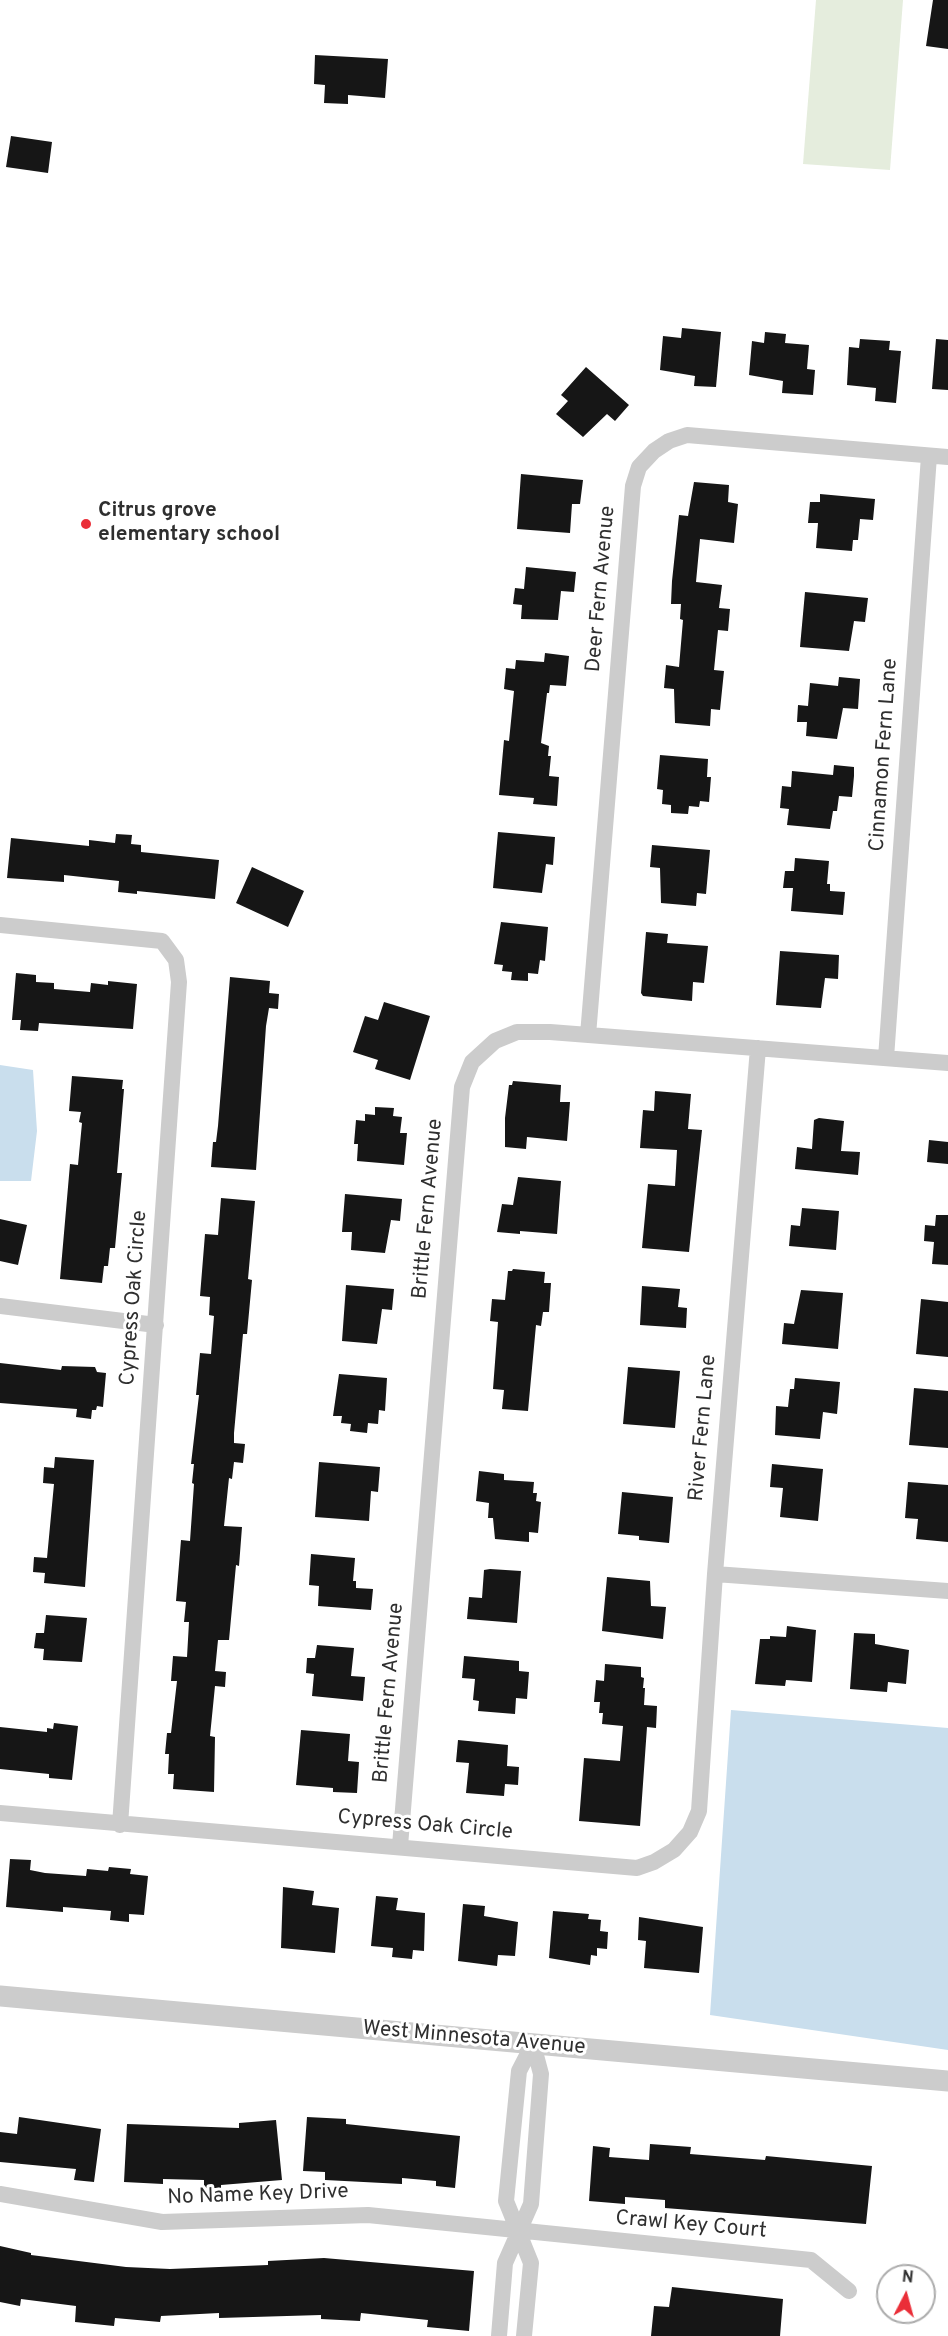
<!DOCTYPE html>
<html>
<head>
<meta charset="utf-8">
<style>
	body { margin:0 }
	#map { position:relative; width:948px; height:2336px; overflow:hidden; background:#fff; font-family:Overpass,sans-serif }
	canvas { display:block }
	.north { position:absolute; left:876px; top:2264px; width:60px; height:60px; box-sizing:border-box; background:#fff; border:2px solid #acacac; border-radius:50%; rotate:6deg; font-size:16px; font-weight:700; line-height:24px; text-align:center; color:#2f2f2f }
	.north::after { content:''; display:block; margin:auto; width:21px; height:27px; background:#ea2e38; clip-path:polygon(50% 0,100% 100%,50% 72%,0 100%) }
</style>
</head>
<body>
<div id="map">
<canvas width="948" height="2336"></canvas>
<div class="north">N</div>
</div>
<script>
const ctx = document.querySelector('canvas').getContext('2d');
ctx.lineJoin = 'round';
function fillPath(path, color) {
  ctx.fillStyle = color;
  ctx.fill(path, 'evenodd');
}
function shape(rows) {
  const path = new Path2D();
  for (const r of rows) {
    path.moveTo(r[0], r[1]);
    for (let i = 2; i < r.length; i += 2) path.lineTo(r[i], r[i + 1]);
  }
  return path;
}
function strokePath(path, color, width, dash) {
  ctx.strokeStyle = color;
  ctx.lineWidth = width;
  ctx.lineCap = dash ? 'butt' : 'round';
  ctx.setLineDash(dash || []);
  ctx.stroke(path);
}
function label(font, color, halo, rows, align = 'center') {
  ctx.font = font + ' Overpass,sans-serif';
  ctx.lineWidth = 6;
  ctx.setLineDash([]);
  ctx.textBaseline = 'middle';
  ctx.strokeStyle = halo;
  ctx.fillStyle = color;
  for (const [text, x, y, turn = 0] of rows) {
    ctx.save();
    ctx.translate(x, y);
    ctx.rotate((+turn || 0) * Math.PI / 180);
    ctx.textAlign = isNaN(turn) ? turn : align;
    if (halo) ctx.strokeText(text, 0, 0);
    ctx.fillText(text, 0, 0);
    ctx.restore();
  }
}
const green = shape([
	[816,0,903,0,890,170,803,164]
]);
const water = shape([
	[0,1065,33,1070,37,1131,31,1181,0,1181],
	[731,1710,948,1728,948,2050,710,2015]
]);
const building = shape([
	[933,0,948,0,948,49,926,46],
	[315,55,388,59,385,98,348,95,348,104,324,103,325,85,314,84],
	[11,136,52,142,48,173,6,167],
	[682,328,721,332,716,387,694,386,695,376,660,370,663,336,681,338],
	[765,332,786,334,785,343,809,345,807,369,815,370,813,395,782,393,783,381,749,375,752,341,764,343],
	[860,339,890,341,889,350,901,351,896,403,875,401,876,388,847,385,849,347,859,348],
	[936,339,948,340,948,390,932,389],
	[586,367,629,405,615,421,607,414,583,437,556,414,568,401,561,395],
	[521,474,583,480,580,504,572,504,570,533,517,529],
	[694,482,729,485,728,502,738,504,734,543,700,539,696,582,722,585,719,608,730,609,728,631,718,630,714,670,724,671,720,710,711,709,710,726,675,723,674,689,664,688,666,665,679,667,683,620,680,619,681,604,671,604,672,581,679,515,688,516],
	[820,494,875,499,873,520,860,519,858,540,853,540,852,551,816,548,818,523,808,523,810,502,820,502],
	[526,567,576,572,574,592,561,591,558,620,521,619,522,605,513,604,515,588,524,589],
	[805,592,868,598,865,622,854,621,849,651,800,647],
	[545,653,569,656,566,686,550,685,549,693,547,693,541,743,549,746,548,756,551,756,549,776,559,777,557,806,533,804,534,798,499,795,504,740,509,741,514,691,504,689,506,668,515,669,516,660,544,662],
	[839,677,860,679,858,709,843,708,837,739,806,736,807,722,797,722,798,705,808,706,810,683,838,686],
	[660,755,708,759,707,777,711,777,709,802,700,801,699,807,689,806,688,814,671,813,671,805,662,804,663,790,657,789],
	[834,765,854,767,854,776,852,797,839,796,837,811,833,811,830,829,787,825,789,809,780,808,782,786,791,787,792,771,833,775],
	[498,832,555,837,553,865,546,864,542,893,493,888],
	[116,834,132,835,131,844,141,845,141,852,219,860,215,899,137,891,137,894,118,892,119,881,64,875,64,882,7,878,11,838,89,846,89,840,115,843],
	[652,845,710,850,706,894,697,893,696,906,661,903,660,868,650,867],
	[795,858,829,861,827,884,830,884,830,891,845,892,843,915,791,911,793,888,783,888,785,871,794,871],
	[252,867,304,891,288,927,236,903],
	[501,922,548,927,545,961,540,960,538,974,528,973,528,981,511,980,512,972,502,971,503,965,494,964],
	[646,932,668,934,667,943,708,946,704,983,693,982,692,1001,643,996,641,993],
	[780,951,839,955,838,979,825,978,821,1008,776,1005],
	[16,973,36,975,36,982,54,983,54,989,90,992,91,983,108,985,108,981,137,984,133,1029,39,1023,38,1031,20,1030,21,1020,12,1020],
	[230,977,270,981,269,993,279,994,278,1009,269,1008,266,1026,256,1170,211,1167,213,1142,216,1142,218,1126],
	[384,1002,430,1016,410,1080,375,1069,378,1060,353,1052,365,1016,378,1020],
	[72,1076,123,1080,122,1089,124,1089,117,1173,122,1173,115,1248,110,1248,108,1266,104,1266,102,1283,60,1279,70,1164,78,1165,82,1123,79,1122,81,1112,69,1111],
	[513,1081,561,1085,560,1102,570,1102,567,1141,527,1137,526,1149,505,1147,505,1118,509,1085,512,1085],
	[655,1091,691,1094,688,1129,702,1130,689,1252,642,1248,648,1184,675,1186,677,1150,640,1148,643,1110,654,1111],
	[375,1107,394,1108,393,1116,402,1117,400,1133,407,1133,404,1165,357,1161,358,1144,354,1144,356,1120,365,1121,365,1114,375,1115],
	[819,1118,844,1121,841,1151,860,1152,858,1175,795,1169,797,1147,812,1149,814,1120],
	[929,1140,948,1142,948,1164,927,1162],
	[518,1177,561,1181,557,1234,520,1231,520,1234,497,1232,502,1204,513,1205],
	[345,1194,402,1199,400,1221,391,1220,385,1253,351,1250,352,1232,342,1232],
	[221,1198,255,1201,248,1279,252,1280,247,1334,243,1334,234,1433,234,1443,245,1444,243,1463,234,1462,232,1479,229,1478,224,1526,242,1527,239,1566,236,1565,229,1640,218,1640,215,1671,226,1672,225,1687,215,1686,210,1736,215,1737,214,1792,173,1789,174,1774,168,1774,169,1754,165,1754,167,1733,171,1733,177,1681,171,1681,173,1656,187,1657,189,1622,184,1622,186,1602,176,1601,181,1540,190,1541,194,1484,192,1483,194,1464,191,1464,199,1395,196,1395,200,1353,211,1354,214,1316,209,1315,210,1297,200,1296,205,1234,218,1235],
	[802,1208,839,1211,836,1250,789,1246,791,1225,800,1226],
	[936,1215,948,1215,948,1265,932,1264,934,1242,924,1241,925,1225,935,1226],
	[0,1219,27,1225,18,1265,0,1261],
	[513,1269,545,1272,544,1283,551,1283,549,1312,543,1312,541,1326,536,1325,528,1411,502,1409,504,1390,493,1389,498,1322,490,1321,492,1299,505,1300,508,1271,512,1271],
	[346,1285,394,1289,392,1310,382,1309,377,1344,342,1341],
	[642,1286,680,1289,678,1307,687,1308,686,1328,640,1325],
	[801,1290,843,1293,838,1349,782,1344,784,1323,794,1324],
	[921,1299,948,1302,948,1357,916,1354],
	[0,1363,61,1370,62,1366,95,1367,97,1372,106,1373,103,1407,97,1406,96,1410,92,1410,91,1419,76,1417,77,1409,0,1403],
	[628,1367,680,1371,675,1428,623,1424],
	[339,1374,387,1378,385,1411,379,1410,378,1424,368,1423,367,1433,350,1431,351,1424,341,1423,342,1416,333,1416],
	[795,1378,840,1382,837,1414,823,1412,820,1439,775,1435,776,1406,788,1407,790,1389,794,1389],
	[914,1388,948,1391,948,1448,909,1445],
	[55,1457,94,1460,85,1587,44,1583,45,1573,33,1572,34,1557,47,1558,54,1484,43,1483,44,1467,54,1468],
	[319,1462,380,1467,378,1492,371,1491,369,1521,315,1517],
	[772,1464,823,1469,818,1521,780,1517,783,1488,770,1487],
	[479,1471,504,1474,504,1480,534,1482,533,1493,537,1493,536,1501,541,1502,538,1533,529,1532,529,1542,495,1539,493,1518,488,1518,489,1503,476,1501],
	[908,1482,948,1485,948,1542,916,1539,918,1519,905,1518],
	[622,1492,673,1497,669,1543,639,1540,639,1536,618,1534],
	[311,1554,355,1558,353,1581,356,1581,356,1588,373,1589,371,1610,318,1606,319,1586,309,1585],
	[490,1569,521,1571,517,1623,467,1619,469,1597,482,1598,484,1570],
	[607,1577,650,1581,651,1606,666,1607,663,1639,602,1631],
	[46,1615,87,1618,82,1662,43,1660,44,1649,34,1648,36,1633,44,1633],
	[787,1626,816,1630,812,1682,786,1680,785,1686,755,1684,760,1639,770,1639,770,1636,786,1637],
	[854,1633,875,1634,875,1644,909,1650,906,1684,888,1682,887,1692,850,1689],
	[317,1645,354,1648,351,1676,365,1677,363,1701,312,1696,314,1674,306,1673,307,1658,315,1658],
	[464,1656,519,1661,519,1671,529,1672,527,1699,516,1698,515,1714,478,1711,479,1701,473,1700,475,1679,462,1678],
	[605,1664,641,1667,641,1677,644,1678,643,1688,645,1688,644,1705,657,1706,656,1728,647,1727,640,1826,579,1821,584,1758,620,1761,623,1726,602,1724,603,1713,599,1713,600,1702,594,1702,596,1680,604,1681],
	[54,1723,78,1726,72,1780,49,1778,49,1774,0,1769,0,1727,47,1732,47,1728,53,1729],
	[301,1730,350,1734,348,1761,359,1762,357,1793,333,1792,333,1788,296,1785],
	[458,1740,508,1745,507,1766,519,1767,518,1785,505,1784,504,1796,466,1793,469,1763,456,1762],
	[10,1859,31,1860,30,1870,45,1873,86,1876,87,1869,108,1871,109,1867,131,1869,130,1874,148,1876,144,1915,129,1914,129,1922,110,1920,111,1911,63,1907,63,1912,6,1907],
	[283,1887,314,1891,312,1905,339,1908,335,1953,281,1948],
	[376,1896,398,1898,396,1910,425,1913,424,1951,413,1950,412,1959,392,1957,393,1948,371,1946],
	[463,1904,485,1906,484,1916,518,1922,515,1956,498,1955,497,1966,458,1961],
	[553,1911,589,1914,588,1919,601,1920,600,1931,608,1932,607,1949,597,1948,597,1956,591,1955,590,1965,549,1958],
	[639,1917,703,1927,699,1973,644,1968,646,1941,638,1940],
	[19,2117,101,2129,94,2182,74,2180,76,2169,0,2162,0,2132,17,2134],
	[307,2117,346,2119,346,2124,460,2136,455,2188,436,2186,436,2181,402,2178,402,2184,325,2180,325,2172,303,2171],
	[276,2120,282,2180,221,2185,221,2188,204,2188,204,2180,163,2179,163,2184,124,2182,127,2124,239,2128,239,2123],
	[650,2144,691,2147,690,2154,765,2160,766,2156,872,2166,866,2224,665,2208,665,2200,625,2197,625,2204,589,2201,593,2146,610,2148,609,2157,649,2160],
	[0,2246,31,2253,31,2255,126,2267,170,2269,268,2265,268,2261,324,2258,474,2271,469,2331,427,2327,428,2320,361,2313,360,2321,321,2319,321,2315,219,2318,219,2313,161,2316,160,2322,115,2318,114,2326,75,2322,76,2306,21,2299,20,2306,0,2302],
	[672,2287,783,2299,780,2336,651,2336,654,2306,669,2307]
]);
const minor = shape([
	[0,925,162,941,176,960,179,982,120,1825],
	[588,1035,633,486,639,467,654,451,669,441,687,435,948,457],
	[886,1058,929,456],
	[0,1306,156,1325],
	[715,1574,948,1591],
	[0,1813,637,1868,654,1862,674,1850,690,1832,699,1811,715,1574,758,1048],
	[400,1846,462,1087,472,1062,495,1041,517,1032,550,1032,948,1063],
	[0,2194,162,2222,368,2215,811,2260,849,2291],
	[499,2336,505,2263,531,2204,541,2074,533,2044],
	[524,2336,531,2263,506,2201,519,2071,533,2044]
]);
const tertiary = shape([
	[0,1996,948,2081]
]);
const markers = [
	[86,524,6,"#ea2e38"]
];
const poiNames = [
	["Citrus grove",98,512],
	["elementary school",98,536]
];
const streetNames = [
	["Deer Fern Avenue",602,589,-85],
	["Cinnamon Fern Lane",885,755,-86],
	["Brittle Fern Avenue",429,1209,-85],
	["Cypress Oak Circle",135,1298,-86],
	["River Fern Lane",704,1428,-85],
	["Brittle Fern Avenue",390,1693,-85],
	["Cypress Oak Circle",425,1826,5],
	["West Minnesota Avenue",474,2039,5],
	["No Name Key Drive",258,2196,-2],
	["Crawl Key Court",691,2226,5]
];
fillPath(green, '#e5eddd');
fillPath(water, '#c9deed');
fillPath(building, '#161616');
strokePath(minor, '#ccc', 16);
strokePath(tertiary, '#ccc', 21);
for (const [x, y, r, color] of markers) {
  const dot = new Path2D();
  dot.arc(x, y, r, 0, 2 * Math.PI);
  ctx.fillStyle = color;
  ctx.fill(dot);
  strokePath(dot, '#fff', 2);
}
label('bold 21px', '#2f2f2f', '#fff', poiNames, 'left');
label('21px', '#2f2f2f', '#fff', streetNames);
</script>
</body>
</html>
